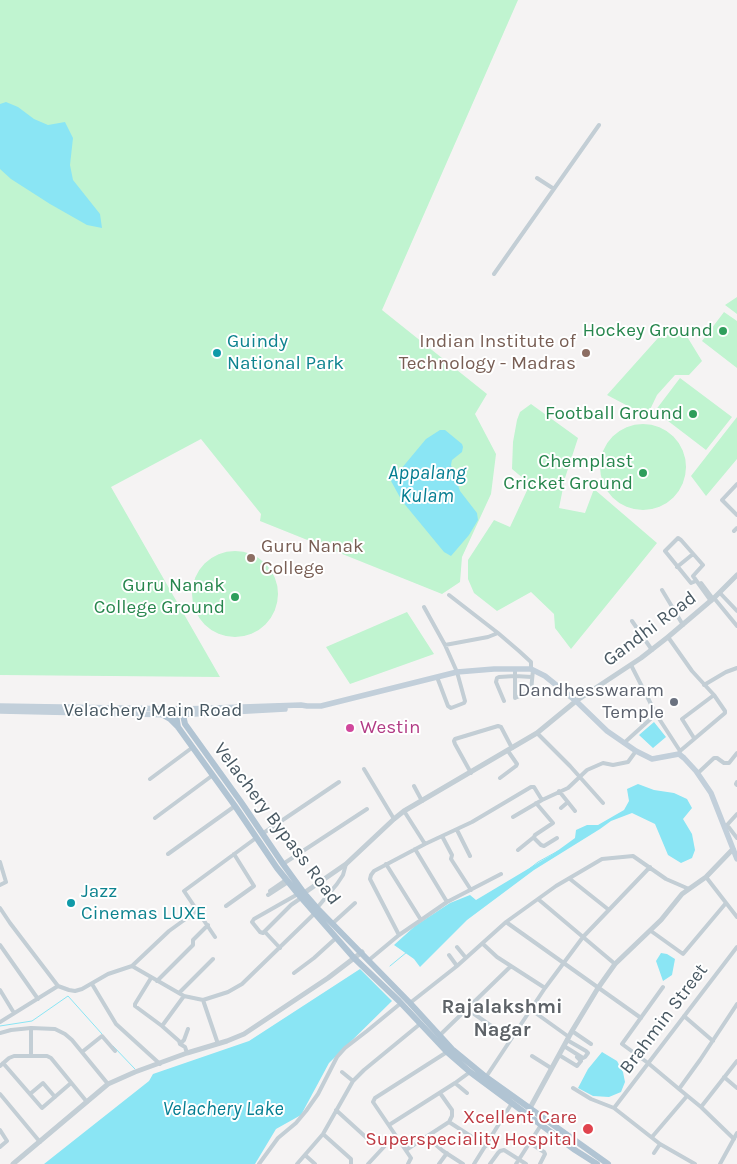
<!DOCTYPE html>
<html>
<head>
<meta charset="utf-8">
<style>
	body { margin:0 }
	canvas { display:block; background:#f5f3f3 }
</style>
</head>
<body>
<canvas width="737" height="1164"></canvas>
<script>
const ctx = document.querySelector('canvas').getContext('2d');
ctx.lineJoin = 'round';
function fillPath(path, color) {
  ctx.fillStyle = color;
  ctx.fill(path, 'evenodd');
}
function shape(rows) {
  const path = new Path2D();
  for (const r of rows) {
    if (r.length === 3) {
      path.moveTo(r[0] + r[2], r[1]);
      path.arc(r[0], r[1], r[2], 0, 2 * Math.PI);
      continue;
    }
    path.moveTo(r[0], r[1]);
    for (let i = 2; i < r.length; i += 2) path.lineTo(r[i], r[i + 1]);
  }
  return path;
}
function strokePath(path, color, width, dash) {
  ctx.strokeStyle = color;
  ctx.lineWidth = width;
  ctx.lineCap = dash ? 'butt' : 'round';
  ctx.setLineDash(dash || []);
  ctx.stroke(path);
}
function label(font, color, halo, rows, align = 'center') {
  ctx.font = font + ' Karla,sans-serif';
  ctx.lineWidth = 4;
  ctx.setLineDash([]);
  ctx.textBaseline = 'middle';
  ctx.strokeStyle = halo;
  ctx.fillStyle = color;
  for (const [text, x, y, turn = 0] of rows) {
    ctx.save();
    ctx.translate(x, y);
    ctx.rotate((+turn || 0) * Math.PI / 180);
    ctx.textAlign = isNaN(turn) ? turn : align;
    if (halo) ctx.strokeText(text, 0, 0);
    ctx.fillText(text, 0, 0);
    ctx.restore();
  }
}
const green = shape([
	[0,0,518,0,382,310,487,394,475,414,496,454,491,494,462,557,460,582,442,594,260,521,261,514,201,439,111,487,220,677,0,675],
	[737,297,737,314,725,305],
	[724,312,737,321,737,368,702,341],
	[683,330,702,361,689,375,675,375,657,395,647,416,607,395,658,338],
	[680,378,732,417,706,450,655,411],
	[531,404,578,438,565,478,559,508,585,513,594,489,657,543,571,649,555,628,554,614,531,592,497,611,474,593,468,579,468,560,494,520,510,527,530,484,512,469,513,442,517,420,520,412],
	[737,417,737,459,706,496,691,476],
	[643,467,43],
	[235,594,43],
	[407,612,434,654,350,684,326,647]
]);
const water = shape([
	[6,102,18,107,34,119,48,125,65,122,73,138,70,165,73,180,100,214,102,228,87,225,50,204,11,179,0,169,0,104],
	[440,430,445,430,462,444,463,447,462,452,452,460,451,465,460,491,477,513,478,520,469,535,451,556,444,552,402,501,391,481,426,439],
	[654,722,666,737,653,748,639,735],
	[638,784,654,790,674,793,687,799,692,808,683,819,692,834,695,850,692,858,681,863,668,855,655,824,632,813,611,821,600,829,534,870,467,920,420,967,414,959,394,945,415,926,450,903,470,895,476,900,553,854,575,838,576,830,587,825,598,825,624,810,629,801,627,789],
	[661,953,667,954,675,959,672,975,663,981,656,961],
	[360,969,392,1001,329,1063,301,1115,276,1129,255,1164,44,1164,149,1081,153,1074,249,1041],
	[602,1052,617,1061,623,1072,625,1082,621,1092,609,1097,593,1096,578,1088,588,1069]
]);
const stream = shape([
	[524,873,538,862,558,851],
	[390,966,407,952],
	[0,1026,32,1021,68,996,102,1034],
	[113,1046,135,1069]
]);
const minor = shape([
	[537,178,554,189],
	[494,274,599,125],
	[737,484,722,500,737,515],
	[734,531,737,528],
	[677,567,693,554],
	[696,581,691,583,665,551,678,538,681,540,703,565,693,576,711,601],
	[701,583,713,599],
	[662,590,683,625],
	[720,593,737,611],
	[449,595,498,633],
	[714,598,737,626],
	[424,607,445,645,457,672],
	[632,621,652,650],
	[668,637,692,671,714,695,725,711,725,713,680,751,679,754],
	[445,645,488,637,498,633,519,651,531,662,531,669],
	[631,665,656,714,680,751],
	[515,669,515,698,531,691,533,670],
	[437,677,448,706,451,708,464,703,465,701,457,672],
	[704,685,726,672,737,668],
	[504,701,496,682,497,678,499,677,515,676,532,677],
	[537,733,570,766,603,803],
	[694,738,682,719,714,695],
	[624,743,656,714],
	[364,769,394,819],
	[471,773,455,744,454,741,455,739,498,726,501,727,512,748],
	[698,773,714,758,717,758,724,763,729,763,737,753],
	[500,778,516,766,517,764,508,751],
	[150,779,193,747],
	[737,782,736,784,737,785],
	[414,786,422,801],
	[559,791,575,811],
	[536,803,553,823,535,835,534,837,535,839,541,845,544,846,557,838],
	[561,808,568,802],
	[404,811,425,844],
	[737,814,727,825,737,838],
	[513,817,542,800,568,788,587,770,603,763,613,765,628,762,636,751],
	[155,818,213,775],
	[457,830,470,856],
	[262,834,339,782],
	[442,836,452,855,451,859,471,890],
	[415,849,447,902],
	[518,850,534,837],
	[168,854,235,806],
	[0,862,6,882,0,885],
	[283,864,367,809],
	[386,864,421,920],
	[706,877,737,917],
	[570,879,609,910],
	[270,891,286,880],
	[298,894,254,919,252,922,260,932,263,933,291,905,301,898],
	[268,895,288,882],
	[538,899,615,964],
	[226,906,254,886,234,854],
	[0,908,10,923,58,986,69,990,75,991,82,989,108,974,132,966,169,931,198,910],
	[317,908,337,884,343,875,346,864],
	[506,922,641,1018],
	[333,923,355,903],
	[651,931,683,954,726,903],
	[265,932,280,948],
	[399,935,370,879,371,875,374,871,425,844,472,822,531,787,534,787,542,800],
	[215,937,184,891,256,838],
	[483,944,497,957,545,988],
	[0,945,38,999],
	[457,947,466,958],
	[449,955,457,966],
	[369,960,399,935,421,920,447,902,501,874],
	[132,966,184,996,203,1000,228,992,242,984,314,914],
	[294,973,314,958,336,938],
	[151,978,135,1004,135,1006,162,1026,179,1041,180,1044,185,1047,187,1053],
	[157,981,193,945,193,940,208,925],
	[92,984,116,1024,160,1064],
	[663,987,622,1044,648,1063,679,1089,701,1107,734,1139],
	[0,990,14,1013],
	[179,993,213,959],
	[203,1000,218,1044],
	[410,1003,457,966,506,922,556,886,602,859,633,856,666,879,689,889],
	[467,1009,510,1039],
	[530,1009,569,1037],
	[684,1016,713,1041],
	[0,1022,58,986],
	[162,1026,184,996],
	[572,1031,591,1044],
	[0,1033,11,1030,31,1028,55,1029,65,1034,72,1040,108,1084],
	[439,1036,511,966],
	[180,1044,184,1040,188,1029],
	[564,1046,583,1058,585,1057,588,1053,586,1051,567,1040],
	[82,1052,102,1036,115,1051],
	[31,1055,31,1028],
	[559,1055,577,1066,581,1061,577,1057],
	[532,1056,551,1068],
	[3,1063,42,1108,71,1083],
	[0,1066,9,1058,14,1056,47,1056,51,1058,87,1102],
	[342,1072,353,1081],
	[486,1077,545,988,583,937,650,867],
	[724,1077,737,1088],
	[455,1083,467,1093],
	[573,1088,591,1099,614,1108,660,1144,695,1164],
	[679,1089,700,1060,737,1004],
	[0,1094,40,1142],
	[30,1094,43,1083,55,1097],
	[701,1107,737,1061],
	[614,1108,737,947],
	[336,1110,369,1140],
	[449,1122,486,1146],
	[389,1125,455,1083,470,1072],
	[0,1130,7,1141,0,1147],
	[323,1134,351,1159,351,1164],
	[652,1137,687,1096],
	[530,1143,544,1152,545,1154,540,1164],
	[436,1145,443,1151,463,1164],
	[406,1150,449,1122,452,1116,452,1110,440,1093],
	[654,1153,660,1144],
	[305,1155,315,1164],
	[259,1164,278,1138,296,1123,306,1111,318,1094,337,1057,345,1048,367,1031,401,1003],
	[297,1164,323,1134,353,1081,364,1070,420,1024],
	[368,1164,395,1135],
	[408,1164,411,1158,373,1102,375,1098,447,1052],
	[439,1164,447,1153],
	[474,1164,512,1103],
	[490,1164,498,1153,500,1151,504,1150,526,1164],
	[516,1164,541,1125],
	[720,1164,737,1133]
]);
const tertiary = shape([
	[304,893,346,864,394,819,404,811,537,733,576,701,641,658,668,637,714,598,737,575],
	[530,1108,572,1031,598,988,615,964,661,920,682,894,689,889,706,877,733,849],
	[13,1164,108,1084,135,1072,187,1053,227,1041,244,1034,328,978,362,952]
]);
const secondary = shape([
	[0,706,184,709,301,705,307,706,321,706,457,672,494,669,531,669,545,676,576,701,607,731,636,751,652,759,679,754,684,758,696,771,711,793,737,859],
	[0,711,176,715,285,709]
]);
const primary = shape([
	[175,709,178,727],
	[184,709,183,715,185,724,241,802,283,864,304,893,317,908,410,1003,452,1049,486,1077,608,1164],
	[163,715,170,719,178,727,235,806,277,868,298,894,354,958,399,1001,447,1052,470,1072,575,1150,597,1164]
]);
const markers = [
	[723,331,5,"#2e9e5b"],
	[217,353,5,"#0f9aa8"],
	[586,353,5,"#8d6e63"],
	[693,414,5,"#2e9e5b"],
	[643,473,5,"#2e9e5b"],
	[251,558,5,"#8d6e63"],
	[235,597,5,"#2e9e5b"],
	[674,702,5,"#6b7280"],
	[350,728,5,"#d1479c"],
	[71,903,5,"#0f9aa8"],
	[588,1129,6,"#e0444e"]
];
const leisureNames = [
	["Hockey Ground",713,331],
	["Football Ground",683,414],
	["Chemplast",633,462],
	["Cricket Ground",633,484],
	["Guru Nanak",225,586],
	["College Ground",225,608]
];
const cultureNames = [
	["Guindy",227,342],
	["National Park",227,364],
	["Jazz",81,892],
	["Cinemas LUXE",81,914]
];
const educationNames = [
	["Indian Institute of",576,342],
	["Technology - Madras",576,364],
	["Guru Nanak",261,547,"left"],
	["College",261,569,"left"]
];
const streetNames = [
	["Gandhi Road",650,629,-37],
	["Velachery Main Road",153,711],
	["Velachery Bypass Road",277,824,53],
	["Brahmin Street",664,1019,-53]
];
const worshipNames = [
	["Dandhesswaram",664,691],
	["Temple",664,713]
];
const hotelNames = [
	["Westin",360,728]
];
const healthNames = [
	["Xcellent Care",577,1118],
	["Superspeciality Hospital",577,1140]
];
const waterNames = [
	["Appalang",427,473],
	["Kulam",427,496],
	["Velachery Lake",223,1109]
];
const neighbourhoodNames = [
	["Rajalakshmi",502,1007],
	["Nagar",502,1030]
];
fillPath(green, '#c0f4d0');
fillPath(water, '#8ae5f4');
strokePath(stream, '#8ae5f4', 1);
strokePath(minor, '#c3ced5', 4);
strokePath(tertiary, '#c3ced5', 5);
strokePath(secondary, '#c2cfda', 5.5);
strokePath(primary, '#b1c4d3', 6);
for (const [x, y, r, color] of markers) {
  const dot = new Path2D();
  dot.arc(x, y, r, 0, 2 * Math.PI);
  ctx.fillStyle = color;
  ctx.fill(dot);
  strokePath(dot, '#fff', 2);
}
label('19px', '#27864d', '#fff', leisureNames, 'right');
label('19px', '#0d838f', '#fff', cultureNames, 'left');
label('19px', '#785e54', '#fff', educationNames, 'right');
label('19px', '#485862', '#fff', streetNames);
label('19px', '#5b616d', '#fff', worshipNames, 'right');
label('19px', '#b23c85', '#fff', hotelNames, 'left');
label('19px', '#be3a42', '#fff', healthNames, 'right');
label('italic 20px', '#057e92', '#fff', waterNames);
label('bold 20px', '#5e6368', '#fff', neighbourhoodNames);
</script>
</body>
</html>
